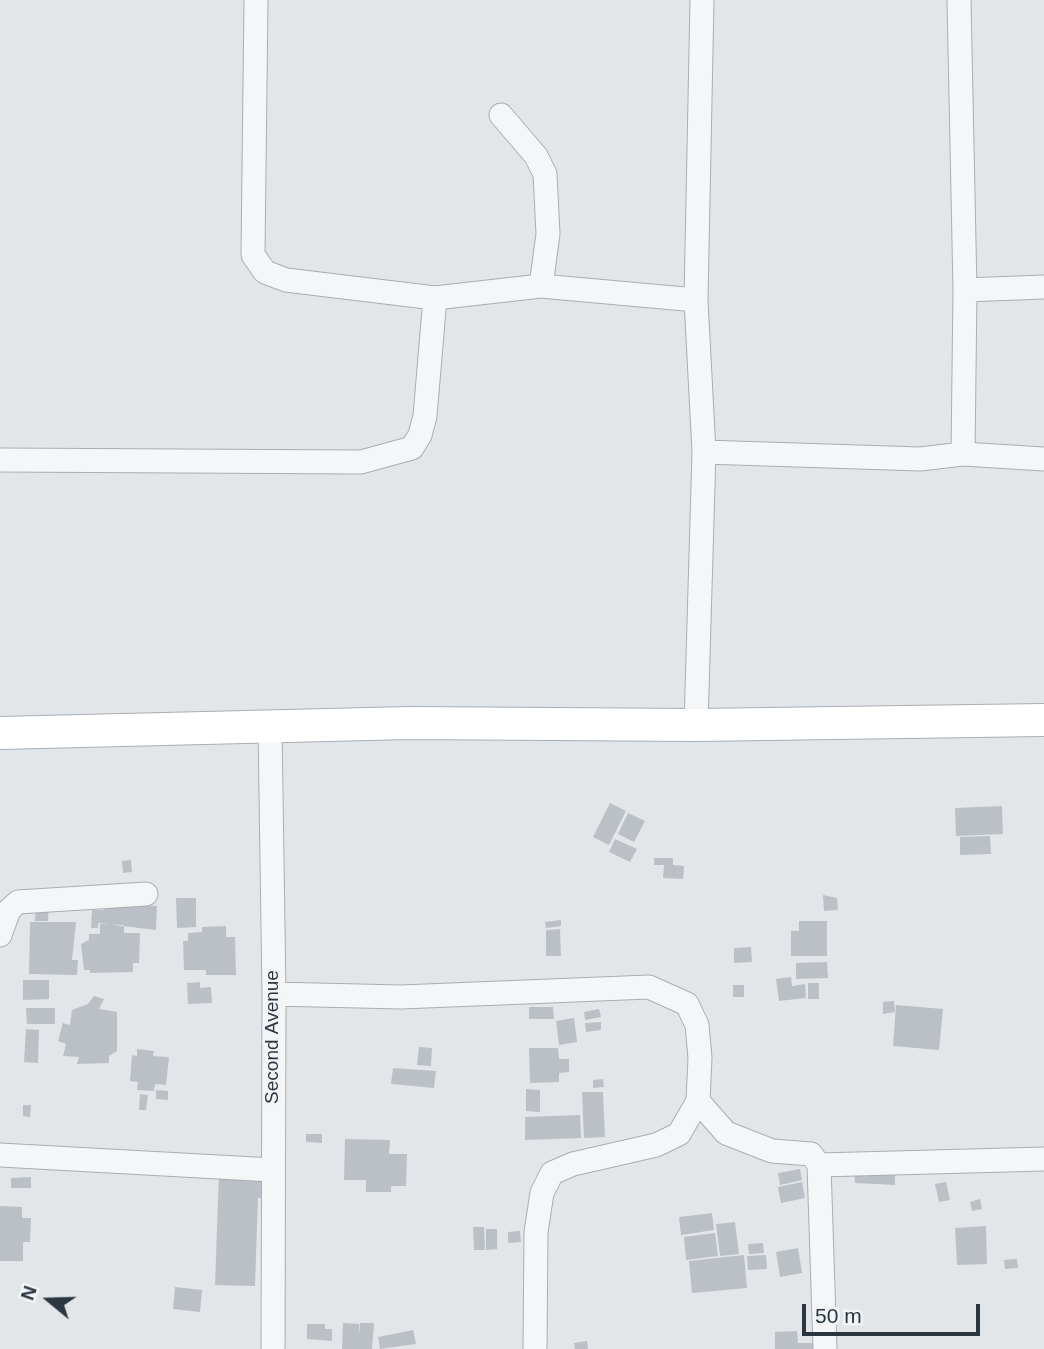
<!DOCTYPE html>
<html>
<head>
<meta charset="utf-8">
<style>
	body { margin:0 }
	#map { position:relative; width:1044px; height:1349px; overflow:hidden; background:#e3e6e9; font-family:Arial,sans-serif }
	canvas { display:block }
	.north { position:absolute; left:14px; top:1265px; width:70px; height:70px; -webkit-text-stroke:5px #f2f5f7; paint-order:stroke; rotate:289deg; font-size:19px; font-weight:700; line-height:28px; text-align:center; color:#2c3640 }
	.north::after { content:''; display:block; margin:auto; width:24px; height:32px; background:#2c3640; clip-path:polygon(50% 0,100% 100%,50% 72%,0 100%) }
	.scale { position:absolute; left:802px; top:1304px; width:178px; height:32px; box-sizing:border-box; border:4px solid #2c3640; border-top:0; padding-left:9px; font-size:21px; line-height:24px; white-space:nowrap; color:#2c3640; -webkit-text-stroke:5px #f2f5f7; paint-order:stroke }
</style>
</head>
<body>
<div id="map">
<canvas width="1044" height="1349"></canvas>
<div class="north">N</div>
<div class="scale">50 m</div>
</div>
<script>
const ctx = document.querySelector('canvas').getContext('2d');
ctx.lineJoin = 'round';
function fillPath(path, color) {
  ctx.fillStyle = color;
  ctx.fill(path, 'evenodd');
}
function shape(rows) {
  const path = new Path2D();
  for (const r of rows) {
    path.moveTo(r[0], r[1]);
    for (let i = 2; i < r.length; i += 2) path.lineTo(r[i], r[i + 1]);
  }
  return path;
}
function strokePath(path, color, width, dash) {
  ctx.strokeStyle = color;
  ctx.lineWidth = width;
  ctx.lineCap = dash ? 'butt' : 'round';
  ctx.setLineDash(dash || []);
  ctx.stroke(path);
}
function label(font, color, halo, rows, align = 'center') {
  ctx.font = font + ' Arial,sans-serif';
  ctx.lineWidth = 5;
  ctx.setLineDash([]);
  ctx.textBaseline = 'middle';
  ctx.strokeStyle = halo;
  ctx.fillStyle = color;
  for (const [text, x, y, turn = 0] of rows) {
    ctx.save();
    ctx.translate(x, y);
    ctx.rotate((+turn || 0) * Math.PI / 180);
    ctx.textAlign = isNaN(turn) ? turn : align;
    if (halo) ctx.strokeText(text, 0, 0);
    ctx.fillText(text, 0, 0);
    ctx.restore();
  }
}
const building = shape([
	[610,803,626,811,609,845,593,837],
	[1002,806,1003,834,956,836,955,808],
	[628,813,645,821,634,842,618,834],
	[990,836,991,854,960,855,960,837],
	[615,839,637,849,630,862,609,852],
	[654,858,673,858,673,865,684,866,683,879,663,878,664,865,654,865],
	[131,860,132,872,123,873,122,861],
	[823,895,837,898,838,910,824,911],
	[176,898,196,898,196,927,177,928],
	[36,901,49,901,48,921,35,921],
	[104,904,157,906,156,930,98,923,98,928,91,928,92,910,104,910],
	[561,920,561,926,546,928,545,922],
	[799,921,827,921,827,956,791,956,791,931,799,931],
	[30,922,76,922,72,960,78,960,77,975,29,974],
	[100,924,124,925,124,933,140,933,139,963,133,963,133,972,90,973,90,970,84,970,81,944,89,940,89,934,100,934],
	[226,926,226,937,235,937,236,975,206,975,206,970,184,970,183,941,188,941,188,933,202,932,202,927],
	[560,929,561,956,546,956,546,930],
	[751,947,752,962,734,963,734,948],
	[827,962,828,978,796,979,796,963],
	[791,977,792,986,805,984,806,998,779,1001,776,979],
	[23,980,49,980,49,999,23,1000],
	[200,982,200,988,211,987,212,1003,188,1004,187,983],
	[808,983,819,983,819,999,808,999],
	[733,985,744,985,744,997,733,997],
	[94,996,104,999,99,1009,117,1012,117,1051,109,1056,109,1063,77,1064,79,1057,63,1056,66,1044,58,1041,63,1023,70,1025,72,1010,88,1004],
	[894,1001,895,1012,883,1014,883,1002],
	[896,1005,943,1009,939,1050,893,1046],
	[529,1007,553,1007,554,1019,529,1019],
	[26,1008,55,1008,55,1024,27,1024],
	[599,1009,601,1017,585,1020,584,1012],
	[574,1018,577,1042,559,1045,556,1021],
	[601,1022,601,1030,586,1032,585,1023],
	[26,1029,39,1030,38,1063,24,1062],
	[419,1047,432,1048,431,1066,417,1065],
	[529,1048,558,1048,559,1059,569,1059,569,1072,559,1073,559,1082,530,1083],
	[137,1049,154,1051,153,1056,169,1057,166,1085,155,1084,154,1091,137,1090,138,1082,130,1081,132,1055,137,1056],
	[393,1068,436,1071,434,1088,391,1084],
	[603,1079,604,1087,593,1088,593,1080],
	[526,1089,540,1090,540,1112,526,1111],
	[156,1090,168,1091,168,1100,156,1099],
	[582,1092,603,1092,605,1137,584,1138],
	[140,1094,148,1095,146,1110,139,1110],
	[23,1105,31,1105,30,1117,23,1116],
	[580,1115,581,1138,525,1140,525,1117],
	[306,1134,322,1134,322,1143,306,1142],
	[345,1139,390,1140,389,1154,407,1154,406,1186,391,1186,391,1192,366,1192,366,1180,344,1180],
	[895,1166,895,1185,855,1183,854,1168,864,1168,866,1180,866,1167],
	[800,1169,802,1180,780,1185,778,1173],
	[219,1172,266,1179,266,1198,258,1198,255,1286,215,1285],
	[31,1177,31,1188,11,1188,11,1178],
	[802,1182,805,1198,781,1203,778,1187],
	[946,1182,950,1200,939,1202,935,1184],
	[980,1199,982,1209,972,1211,970,1202],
	[0,1206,22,1207,22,1218,31,1218,30,1242,23,1242,23,1261,0,1261],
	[712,1213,714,1230,681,1235,679,1217],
	[735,1222,739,1254,720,1256,716,1224],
	[986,1226,987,1264,957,1265,955,1228],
	[473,1227,484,1227,485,1250,474,1250],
	[486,1229,497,1229,497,1249,486,1250],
	[520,1231,521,1242,508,1243,508,1232],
	[715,1233,718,1256,686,1260,684,1237],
	[763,1243,764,1253,749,1254,748,1244],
	[798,1248,802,1273,780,1277,776,1252],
	[744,1255,747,1288,692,1293,689,1261],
	[766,1255,767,1269,748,1270,747,1256],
	[1017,1259,1018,1268,1005,1269,1004,1260],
	[175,1287,202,1290,200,1312,173,1309],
	[343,1323,359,1324,359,1335,360,1323,374,1323,372,1349,342,1349],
	[307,1324,325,1324,325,1329,332,1329,332,1341,307,1339],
	[413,1330,416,1344,380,1349,378,1337],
	[797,1331,798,1343,821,1343,821,1349,775,1349,775,1332],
	[587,1341,588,1349,575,1349,574,1343]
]);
const street = shape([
	[256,0,253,255,265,272,286,280,435,298,541,286,696,300],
	[501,115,536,156,545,174,548,234,541,286],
	[965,290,1044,287],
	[704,452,920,459,963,454,965,290,959,0],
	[963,454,1044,459],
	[0,460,361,462,412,448,420,435,425,416,435,298],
	[696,725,704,452,696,300,702,0],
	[270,726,274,994,273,1349],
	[0,935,9,910,18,902,146,894],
	[274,994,401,997,649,987,687,1004,697,1025,700,1058,698,1101,679,1134,656,1145,573,1164,552,1173,542,1193,536,1232,535,1349],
	[698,1101,726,1133,772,1151,811,1154,819,1165,825,1349],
	[0,1155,273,1170],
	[819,1165,1044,1159]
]);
const secondary = shape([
	[0,733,409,723,696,725,1044,720]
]);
const streetNames = [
	["Second Avenue",273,1037,-90]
];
fillPath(building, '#bac0c6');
strokePath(street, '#a8aeb3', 25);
strokePath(secondary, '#a8aeb3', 34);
strokePath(street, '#f5f6f8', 23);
strokePath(secondary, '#fff', 32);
label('19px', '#2c3640', '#f2f5f7', streetNames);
</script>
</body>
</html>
